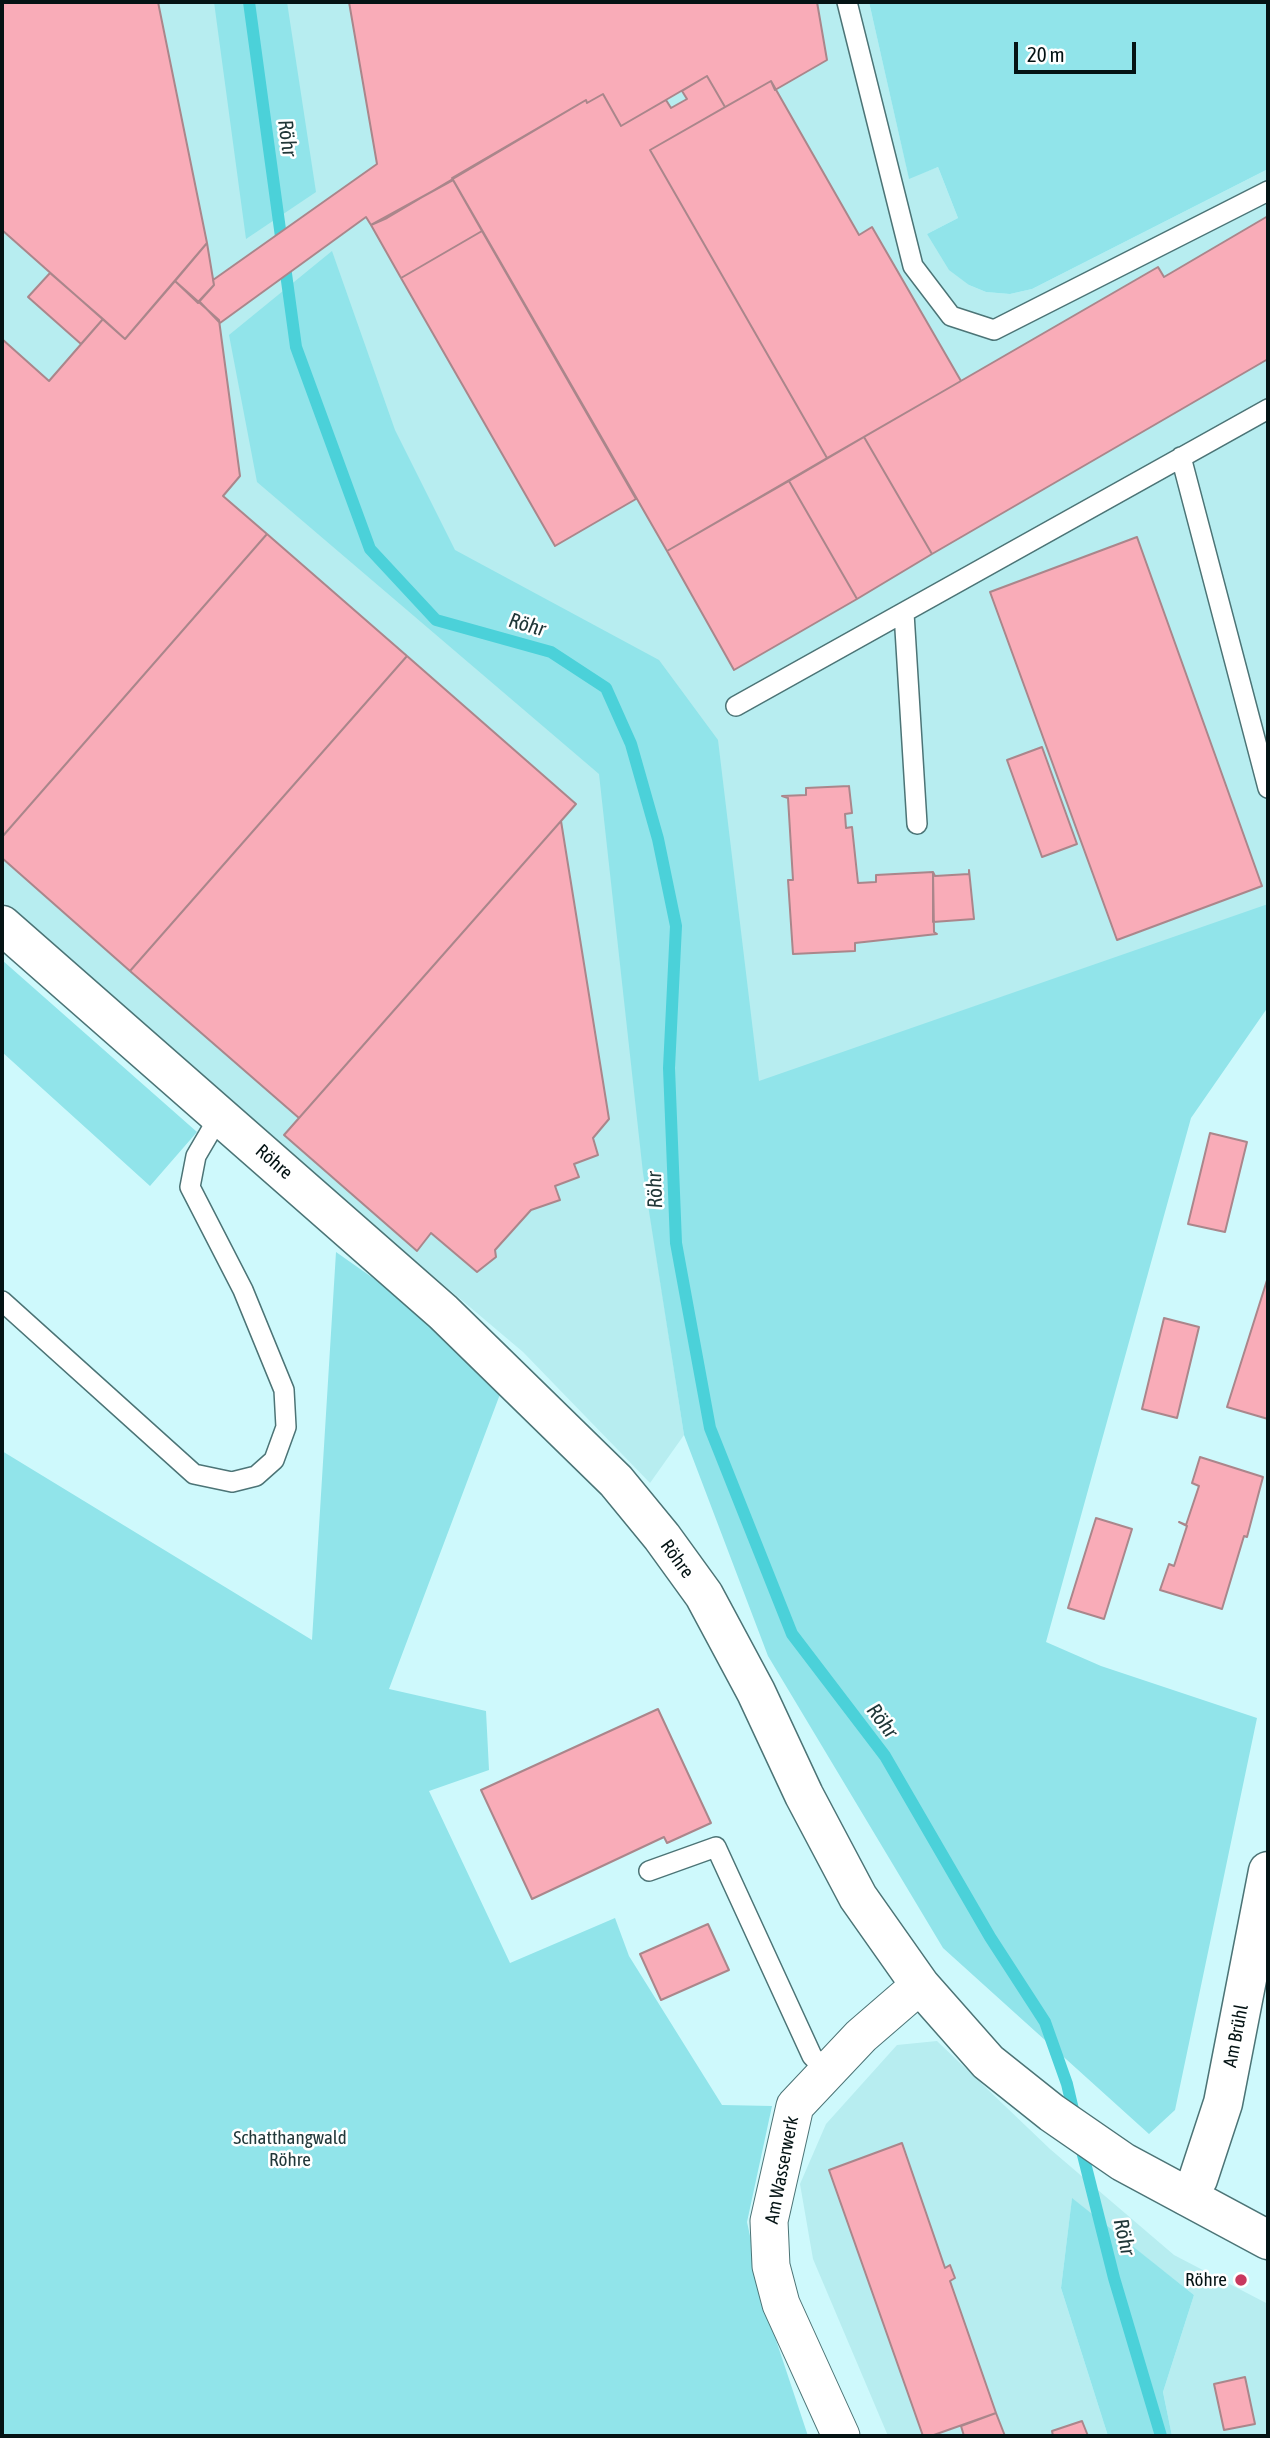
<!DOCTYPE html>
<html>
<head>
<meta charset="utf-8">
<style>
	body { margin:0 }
	#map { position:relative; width:1270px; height:2438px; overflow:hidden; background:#cef9fc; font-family:"Asap Condensed",sans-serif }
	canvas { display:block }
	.frame { position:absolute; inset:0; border:4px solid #041314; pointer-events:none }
	.scale { position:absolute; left:1014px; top:42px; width:122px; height:32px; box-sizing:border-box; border:4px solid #041314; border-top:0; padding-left:9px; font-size:21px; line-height:24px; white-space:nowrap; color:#041314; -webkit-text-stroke:5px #fff; paint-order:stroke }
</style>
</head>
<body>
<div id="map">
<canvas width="1270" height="2438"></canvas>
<div class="frame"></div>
<div class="scale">20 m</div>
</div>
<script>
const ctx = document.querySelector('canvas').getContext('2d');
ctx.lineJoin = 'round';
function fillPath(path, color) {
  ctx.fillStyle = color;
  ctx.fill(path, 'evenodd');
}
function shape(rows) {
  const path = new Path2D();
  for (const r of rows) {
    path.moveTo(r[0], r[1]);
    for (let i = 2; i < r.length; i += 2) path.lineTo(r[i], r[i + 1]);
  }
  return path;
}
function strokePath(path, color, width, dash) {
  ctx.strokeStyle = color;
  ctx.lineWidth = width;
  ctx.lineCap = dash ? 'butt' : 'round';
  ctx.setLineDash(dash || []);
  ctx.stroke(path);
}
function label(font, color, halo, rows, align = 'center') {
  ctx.font = font + ' "Asap Condensed",sans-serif';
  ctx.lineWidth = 5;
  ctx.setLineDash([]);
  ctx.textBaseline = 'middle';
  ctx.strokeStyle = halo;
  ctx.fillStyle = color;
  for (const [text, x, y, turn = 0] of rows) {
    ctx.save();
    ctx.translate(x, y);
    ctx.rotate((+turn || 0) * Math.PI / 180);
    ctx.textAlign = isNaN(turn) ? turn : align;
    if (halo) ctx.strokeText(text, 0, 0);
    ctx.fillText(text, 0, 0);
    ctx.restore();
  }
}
const built = shape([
	[2,2,869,2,909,178,938,167,958,218,927,234,969,285,986,292,1010,294,1032,289,1268,169,1268,933,646,1188,684,1435,650,1483,523,1352,205,1083,2,901],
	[937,2041,1050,2149,1174,2255,1268,2304,1268,2436,1172,2436,1163,2392,1194,2295,1072,2199,1061,2288,1108,2436,888,2436,813,2259,800,2184,826,2124,897,2045]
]);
const green = shape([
	[214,2,287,2,316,192,246,239],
	[869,2,1268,2,1268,169,1032,289,1010,294,986,292,969,285,949,270,927,234,958,218,938,167,909,179],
	[332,251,395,430,455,550,659,660,718,740,759,1081,1268,904,1268,1007,1191,1118,1046,1642,1101,1666,1257,1718,1175,2110,1149,2134,943,1948,768,1656,684,1435,643,1173,599,774,257,482,229,335],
	[2,960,197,1132,150,1186,2,1052],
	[336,1252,508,1373,389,1689,486,1711,489,1770,429,1791,510,1963,615,1918,629,1956,722,2105,772,2106,747,2222,766,2310,808,2436,2,2436,2,1451,312,1640],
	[1072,2198,1194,2295,1163,2392,1172,2436,1108,2436,1061,2288]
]);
const stream = shape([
	[249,2,296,347,370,549,436,620,551,652,606,688,631,744,658,839,676,926,669,1068,676,1243,710,1428,792,1634,885,1756,990,1937,1045,2022,1067,2084,1075,2118],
	[1080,2143,1114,2278,1161,2436]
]);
const building = shape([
	[2,2,158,2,207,243,125,339,2,230,2,2],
	[349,2,817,2,827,60,775,90,771,81,725,107,707,76,621,126,603,94,587,103,586,100,387,218,371,225,366,217,220,323,199,301,214,285,213,280,377,164,349,2],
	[707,76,725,107,650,150,827,458,667,551,452,178,586,100,587,103,603,94,621,126,666,100,671,108,687,99,682,91,707,76],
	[771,81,859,235,872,227,961,381,827,458,650,150,771,81],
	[453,180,482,231,401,278,371,225,453,180],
	[1268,216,1268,359,932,554,864,437,1158,267,1164,277,1268,216],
	[482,231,636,499,555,546,401,278,482,231],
	[207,243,214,285,198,303,175,281,207,243],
	[50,273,103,319,81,344,28,297,50,273],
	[175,281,219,320,240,476,223,496,267,534,2,837,2,339,49,381,103,319,125,339,175,281],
	[864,437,932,554,857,599,789,481,864,437],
	[789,481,857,599,734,670,667,551,789,481],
	[267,534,407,656,130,971,2,858,2,837,267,534],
	[1137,537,1262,886,1117,940,990,592,1137,537],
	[407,656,576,804,299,1118,130,971,407,656],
	[1042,747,1077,844,1042,857,1007,760,1042,747],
	[849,786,852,813,845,814,846,828,852,827,858,883,876,882,876,875,933,872,934,932,937,934,855,943,855,951,793,954,788,880,793,880,788,798,782,796,806,795,806,788,849,786],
	[561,821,609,1119,593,1138,598,1155,574,1164,579,1177,555,1186,560,1200,531,1210,495,1250,496,1257,477,1272,431,1233,417,1251,284,1135,561,821],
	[969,870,974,919,933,922,933,872,935,876,969,874,969,870],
	[1210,1133,1247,1142,1225,1232,1188,1224,1210,1133],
	[1268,1277,1268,1419,1227,1407,1268,1277],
	[1164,1318,1199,1327,1177,1418,1142,1409,1164,1318],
	[1200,1457,1263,1477,1247,1537,1244,1536,1222,1609,1160,1590,1169,1564,1174,1566,1187,1526,1179,1522,1186,1525,1199,1486,1192,1483,1200,1457],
	[1096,1518,1132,1529,1104,1619,1068,1608,1096,1518],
	[658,1709,711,1823,667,1843,664,1837,532,1899,481,1790,658,1709],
	[708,1924,729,1970,661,2000,640,1954,708,1924],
	[902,2143,945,2268,950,2265,955,2278,950,2281,996,2413,931,2436,923,2436,829,2170,902,2143],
	[1245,2377,1255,2424,1224,2430,1214,2384,1245,2377],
	[996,2413,1005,2436,964,2436,961,2426,996,2413],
	[1082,2421,1088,2436,1053,2436,1052,2431,1082,2421]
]);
const service = shape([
	[847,2,913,266,951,316,994,330,1268,191],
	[1181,457,1268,788],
	[904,613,917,824],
	[736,706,1268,409],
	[2,1301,194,1474,232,1482,256,1476,274,1460,286,1427,284,1390,243,1290,190,1187,196,1156,220,1115],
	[649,1871,716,1847,812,2056,827,2072]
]);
const minor = shape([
	[841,2436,781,2304,771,2266,769,2221,795,2106,861,2036,920,1985]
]);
const tertiary = shape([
	[1187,2196,1198,2179,1223,2103,1268,1871]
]);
const secondary = shape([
	[2,925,443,1312,616,1481,662,1537,704,1595,756,1692,804,1795,858,1897,920,1985,988,2062,1052,2113,1123,2162,1268,2240]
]);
const markers = [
	[1241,2280,7,"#c8395f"]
];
const streetNames = [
	["Röhre",274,1162,41],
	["Röhre",677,1559,54],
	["Am Brühl",1236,2036,-79],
	["Am Wasserwerk",782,2170,-79]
];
const parkNames = [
	["Schatthangwald",290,2138],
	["Röhre",290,2160]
];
const poiNames = [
	["Röhre",1227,2280]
];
const waterNames = [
	["Röhr",287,138,82],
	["Röhr",527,625,16],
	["Röhr",655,1190,-92],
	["Röhr",882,1721,53],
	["Röhr",1124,2237,77]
];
fillPath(built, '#b7edf0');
fillPath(green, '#91e4ea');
strokePath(stream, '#4bd1d9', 12);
fillPath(building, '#f9acb8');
strokePath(building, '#aa868b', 2);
strokePath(service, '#4c7476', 22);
strokePath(minor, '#4c7476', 39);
strokePath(tertiary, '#4c7476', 41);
strokePath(secondary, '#4c7476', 41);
strokePath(service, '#fff', 19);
strokePath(minor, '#fff', 37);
strokePath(tertiary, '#fff', 38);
strokePath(secondary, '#fff', 38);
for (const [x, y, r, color] of markers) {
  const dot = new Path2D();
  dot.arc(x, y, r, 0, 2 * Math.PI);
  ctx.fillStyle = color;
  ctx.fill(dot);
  strokePath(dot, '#fff', 2.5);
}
label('19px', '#041314', '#fff', streetNames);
label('19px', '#21383a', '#fff', parkNames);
label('19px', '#041314', '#fff', poiNames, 'right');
label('italic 21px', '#203738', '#fff', waterNames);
</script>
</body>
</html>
